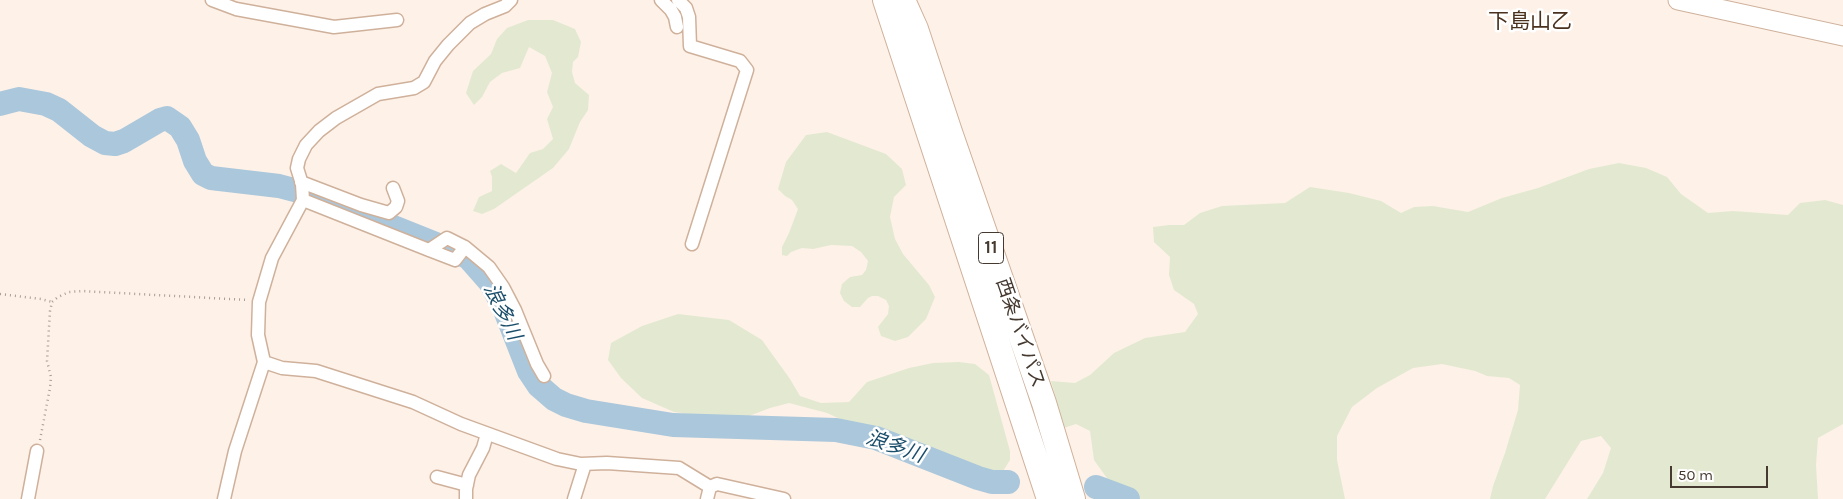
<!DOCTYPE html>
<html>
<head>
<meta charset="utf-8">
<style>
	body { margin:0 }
	#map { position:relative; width:1843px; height:499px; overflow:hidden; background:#fef1e8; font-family:Karla,sans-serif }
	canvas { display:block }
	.scale { position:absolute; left:1670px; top:466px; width:98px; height:22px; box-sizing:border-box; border:2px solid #453930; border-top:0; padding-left:6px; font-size:15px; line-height:18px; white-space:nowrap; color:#453930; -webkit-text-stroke:4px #fff; paint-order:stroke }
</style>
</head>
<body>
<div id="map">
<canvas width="1843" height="499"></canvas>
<div class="scale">50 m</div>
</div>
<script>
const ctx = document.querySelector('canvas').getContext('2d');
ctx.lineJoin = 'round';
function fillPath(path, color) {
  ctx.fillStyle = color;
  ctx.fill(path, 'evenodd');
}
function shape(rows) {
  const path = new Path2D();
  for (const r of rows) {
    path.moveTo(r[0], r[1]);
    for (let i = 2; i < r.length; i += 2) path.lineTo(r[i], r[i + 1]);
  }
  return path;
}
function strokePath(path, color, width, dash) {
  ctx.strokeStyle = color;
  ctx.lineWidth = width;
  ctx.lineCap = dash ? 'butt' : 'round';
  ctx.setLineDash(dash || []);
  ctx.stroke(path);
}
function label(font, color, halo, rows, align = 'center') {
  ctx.font = font + ' Karla,"Noto Sans JP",sans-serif';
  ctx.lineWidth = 5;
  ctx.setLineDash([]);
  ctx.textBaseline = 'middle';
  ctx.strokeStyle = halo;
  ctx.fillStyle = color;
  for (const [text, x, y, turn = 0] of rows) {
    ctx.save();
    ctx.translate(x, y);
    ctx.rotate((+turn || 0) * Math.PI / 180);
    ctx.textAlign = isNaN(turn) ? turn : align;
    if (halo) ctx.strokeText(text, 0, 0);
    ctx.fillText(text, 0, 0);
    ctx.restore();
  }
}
const green = shape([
	[528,20,553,20,575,29,581,42,578,57,573,62,572,72,575,83,589,95,588,110,580,122,569,149,553,168,494,209,482,214,473,211,479,197,492,191,492,177,490,171,501,164,516,173,530,153,543,149,553,139,547,119,553,107,547,92,552,73,545,56,529,47,520,68,502,73,490,82,482,97,474,105,466,93,473,71,491,54,497,39,507,28],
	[827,132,886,154,902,169,906,185,894,197,890,217,895,239,903,254,929,285,935,297,926,319,908,337,895,341,881,336,878,327,888,314,889,306,886,300,878,296,872,296,868,298,860,307,852,307,844,301,840,293,842,284,850,277,862,275,866,270,868,261,861,252,852,246,831,245,813,249,802,248,791,252,787,256,782,255,782,247,789,233,798,209,792,200,785,196,778,189,786,162,806,135],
	[1619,163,1646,168,1667,177,1681,194,1708,213,1733,211,1788,215,1800,203,1825,200,1843,205,1843,424,1818,438,1816,465,1818,499,1587,499,1603,473,1611,448,1601,436,1581,441,1545,499,1490,499,1493,486,1505,453,1518,410,1520,385,1509,378,1487,376,1475,371,1442,364,1413,368,1377,388,1352,407,1337,436,1337,460,1345,499,1141,499,1118,489,1109,481,1094,460,1090,431,1076,424,1064,428,1051,381,1075,383,1090,375,1114,353,1145,338,1185,332,1198,314,1194,304,1174,290,1169,275,1170,257,1154,242,1153,227,1169,225,1184,225,1200,213,1222,206,1285,203,1310,187,1349,193,1381,201,1401,213,1414,207,1433,206,1468,212,1502,198,1538,188,1589,169],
	[678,314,729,320,762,340,790,379,800,396,821,403,849,402,867,382,909,368,933,363,959,362,975,364,989,375,1010,451,1010,460,1002,473,988,486,974,485,945,475,877,445,851,440,842,426,840,419,827,413,789,403,770,408,749,416,707,417,674,412,642,398,621,378,608,360,611,343,642,326]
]);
const river = shape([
	[0,104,19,99,46,104,59,110,92,136,105,143,115,144,124,141,160,120,167,118,180,127,188,140,195,161,203,174,211,178,279,186,313,195,468,257,490,282,503,305,529,371,539,386,554,399,566,405,586,411,673,425,836,430,876,438,978,478,992,482,1008,482],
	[1096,487,1128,499]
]);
const path = shape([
	[0,294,41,299,52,302],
	[40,440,50,388,51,377,47,361,50,311,52,302,58,297,69,292,82,291,248,300]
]);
const street = shape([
	[212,0,236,9,334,27,397,20],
	[661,0,671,10,675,17,677,27],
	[678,0,686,8,689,17,690,46,740,61,747,70,692,244],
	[301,182,361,205,389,213,396,207,398,201,393,188],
	[303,200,272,258,259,302,258,335,264,362,282,368,316,371,413,402,461,424,557,459,581,464,607,463,679,468,710,487],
	[465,247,489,267,503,287,515,310,537,364,544,376],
	[429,250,447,238,465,247,455,260,429,250,303,200,302,184,297,168,299,159,306,145,319,131,336,118,378,94,414,88,424,82,435,61,448,45,470,23,485,14,505,6,511,0],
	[437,477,467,485],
	[710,487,717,484,784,499],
	[28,499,37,451],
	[224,499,235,451,264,362],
	[466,499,466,489,469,475,483,448,487,434],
	[574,499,585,464],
	[707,499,710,487]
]);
const secondary = shape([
	[1678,0,1843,36]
]);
const highway = shape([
	[885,0,1049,499],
	[903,0,916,29,950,132,1044,403,1073,499]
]);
const shields = [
	[991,248,25]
];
const shieldNames = [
	["11",991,248]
];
const streetNames = [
	["西条バイパス",1020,333,71]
];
const waterNames = [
	["浪多川",502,312,64],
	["浪多川",895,447,19]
];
const quarterNames = [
	["下島山乙",1530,22]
];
fillPath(green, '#e3e9d1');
strokePath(river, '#aac7db', 24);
strokePath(street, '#cfb19b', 15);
strokePath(secondary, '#cfb19b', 21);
strokePath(highway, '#cfb19b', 26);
strokePath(path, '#a99c93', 2.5, [1, 4]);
strokePath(street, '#fff', 12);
strokePath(secondary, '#fff', 19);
strokePath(highway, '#fff', 24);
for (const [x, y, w] of shields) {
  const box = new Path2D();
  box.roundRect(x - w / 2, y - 15.5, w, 31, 4);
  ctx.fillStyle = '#fff';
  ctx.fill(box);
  strokePath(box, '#453930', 1);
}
label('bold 18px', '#453930', null, shieldNames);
label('19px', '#453930', '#fff', streetNames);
label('italic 20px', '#1b4e6b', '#fff', waterNames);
label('21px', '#49311e', '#fff', quarterNames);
</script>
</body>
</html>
